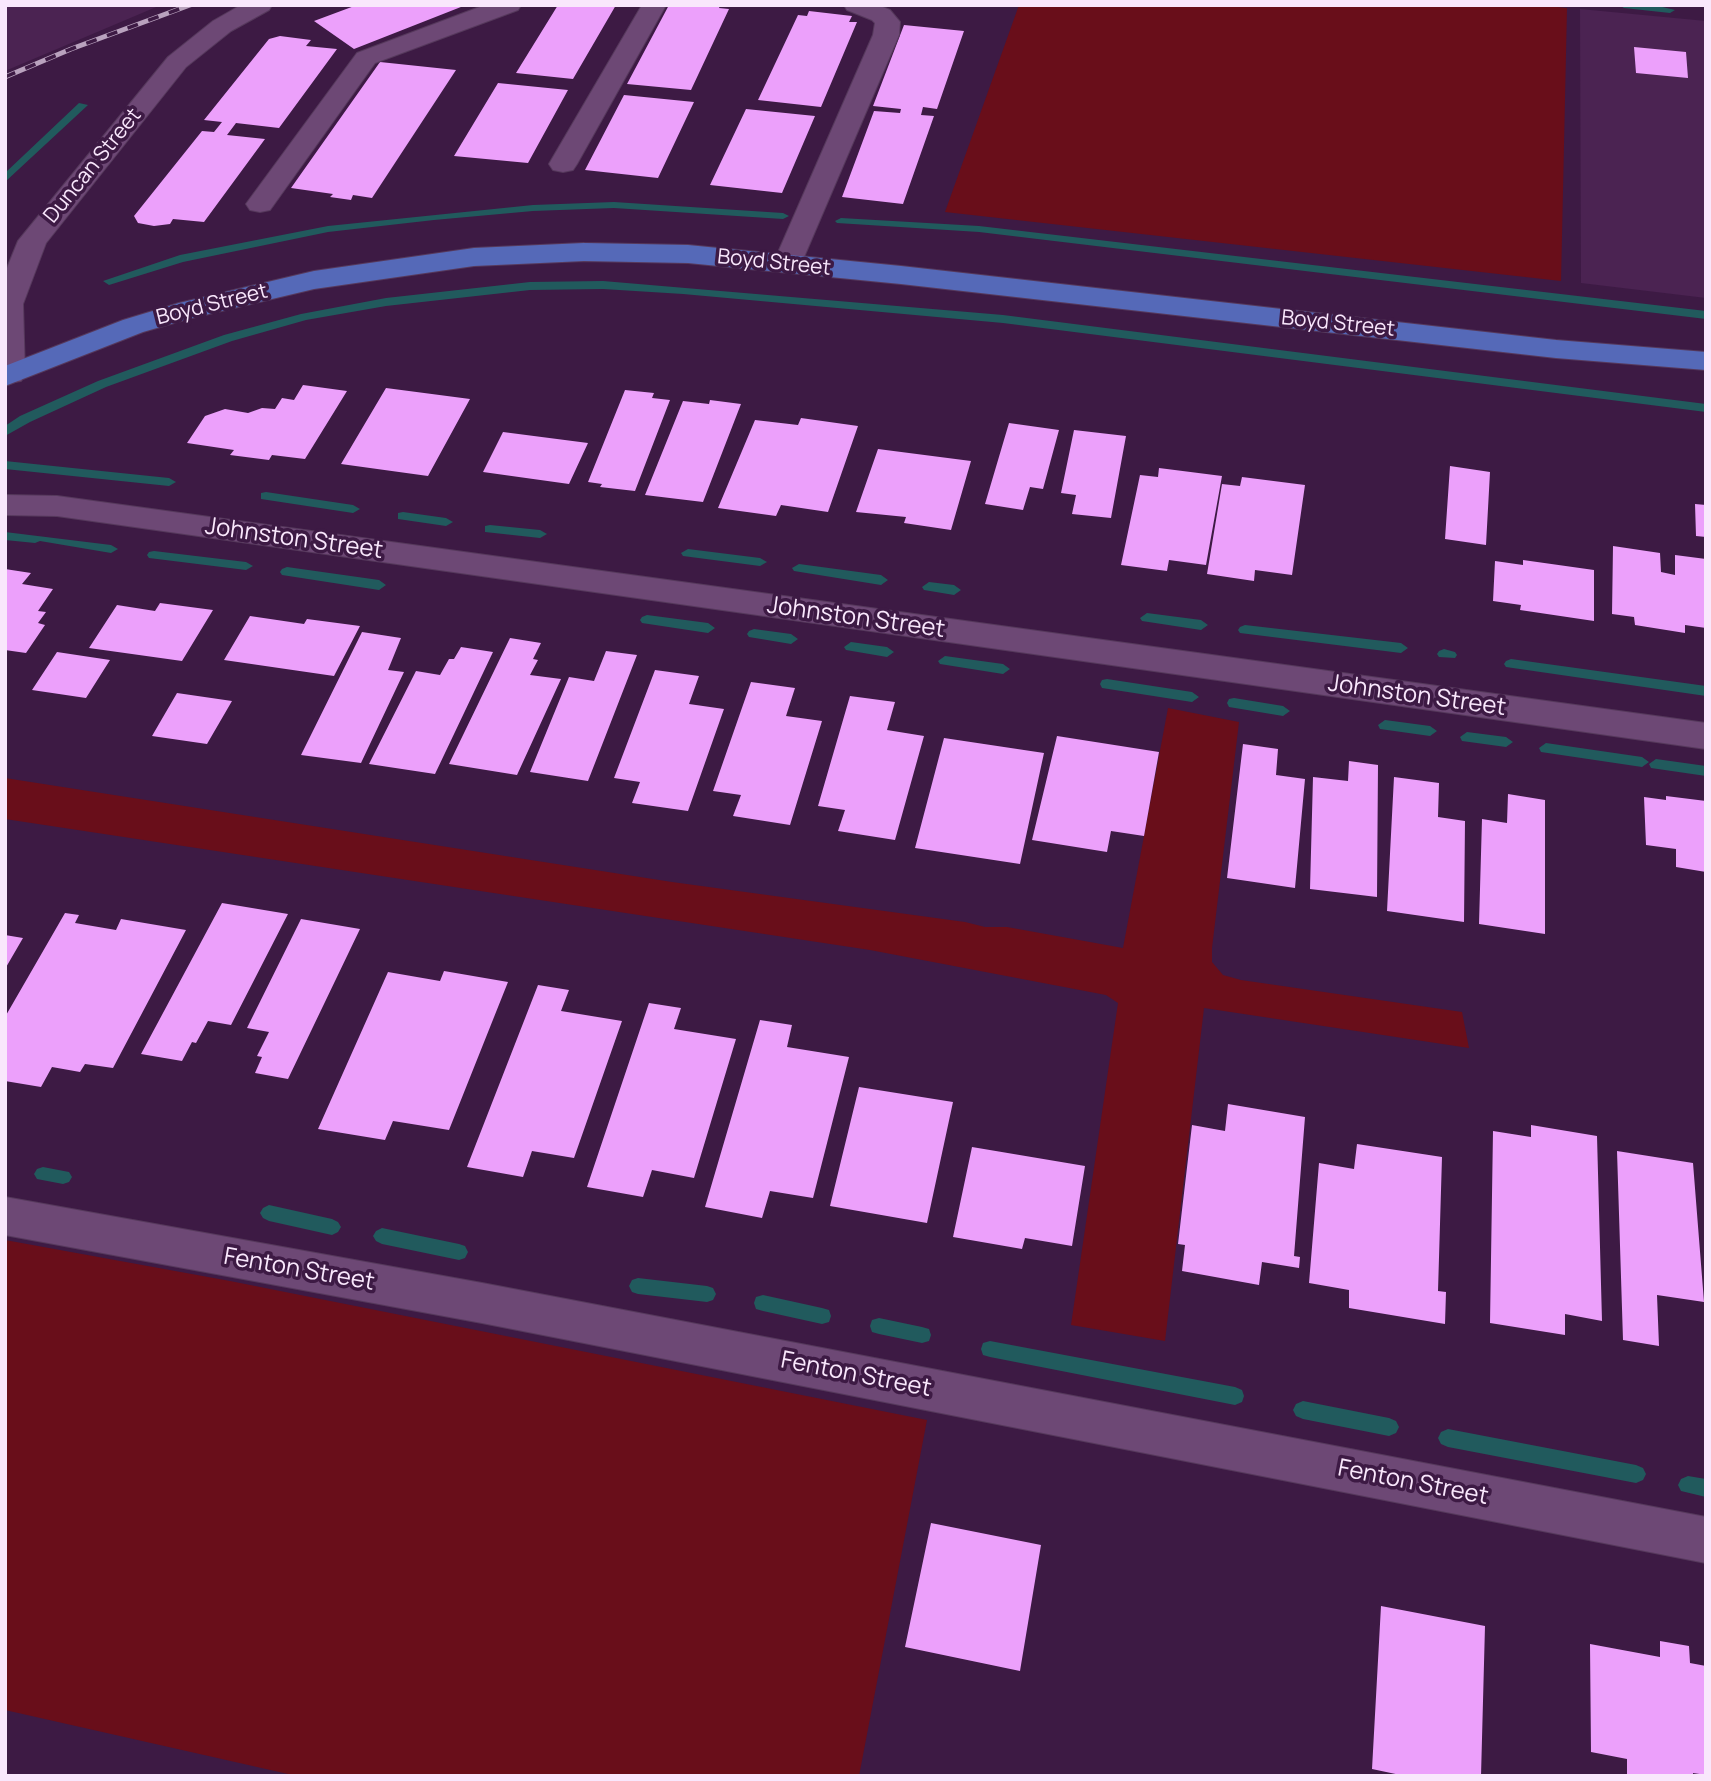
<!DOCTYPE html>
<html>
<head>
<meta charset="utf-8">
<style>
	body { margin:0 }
	#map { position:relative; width:1711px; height:1781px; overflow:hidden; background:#3d1a44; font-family:Manrope,sans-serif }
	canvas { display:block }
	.frame { position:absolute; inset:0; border:7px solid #f9e7fc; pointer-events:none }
</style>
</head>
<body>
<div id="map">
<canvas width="1711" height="1781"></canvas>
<div class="frame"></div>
</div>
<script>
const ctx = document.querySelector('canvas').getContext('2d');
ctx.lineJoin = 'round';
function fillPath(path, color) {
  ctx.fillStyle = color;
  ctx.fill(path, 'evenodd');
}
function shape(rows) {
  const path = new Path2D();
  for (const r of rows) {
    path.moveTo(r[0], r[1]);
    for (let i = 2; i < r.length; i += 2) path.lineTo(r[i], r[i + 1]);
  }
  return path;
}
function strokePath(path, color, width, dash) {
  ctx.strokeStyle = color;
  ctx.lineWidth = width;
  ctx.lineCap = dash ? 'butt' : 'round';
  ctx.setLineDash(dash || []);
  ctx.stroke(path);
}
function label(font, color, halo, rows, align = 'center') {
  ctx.font = font + ' Manrope,sans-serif';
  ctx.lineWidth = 7;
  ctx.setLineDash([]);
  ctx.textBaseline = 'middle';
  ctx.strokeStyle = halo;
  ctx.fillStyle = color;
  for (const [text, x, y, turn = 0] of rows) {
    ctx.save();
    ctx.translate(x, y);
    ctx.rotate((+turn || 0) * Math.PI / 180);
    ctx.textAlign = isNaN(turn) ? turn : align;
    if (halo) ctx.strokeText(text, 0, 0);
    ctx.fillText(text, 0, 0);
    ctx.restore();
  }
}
const built = shape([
	[5,5,161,5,5,71],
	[1580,9,1706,21,1706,298,1581,283]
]);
const green = shape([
	[1019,5,1539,5,1567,8,1561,281,945,212],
	[1168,708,1239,722,1212,948,1212,962,1223,975,1241,980,1462,1012,1469,1048,1204,1008,1165,1341,1071,1325,1118,1003,1106,995,870,950,5,819,5,778,672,882,965,922,985,927,1007,927,1123,948],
	[5,1240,230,1281,927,1420,859,1776,297,1776,5,1710]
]);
const stream = shape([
	[1619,5,1654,5,1675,10,1670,13,1624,8,1619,5],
	[79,103,88,105,5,182,5,173,79,103],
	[614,202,783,213,789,216,783,219,614,208,533,211,434,220,328,232,183,262,109,285,103,281,180,255,328,226,533,205,614,202],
	[841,218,979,226,1706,311,1706,319,979,232,837,223,835,221,841,218],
	[603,281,1003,315,1706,404,1706,412,1003,323,683,294,603,289,530,290,386,306,306,320,232,341,106,387,30,422,5,436,5,426,20,416,98,381,224,335,301,314,386,298,530,282,603,281],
	[5,461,169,478,176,482,169,486,5,469,5,461],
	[266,492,353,505,360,509,353,513,261,499,261,493,266,492],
	[403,512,446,518,453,522,446,526,398,519,398,513,403,512],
	[490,525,540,530,547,534,540,538,485,532,485,526,490,525],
	[5,532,111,545,118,549,111,553,40,541,35,543,5,540,5,532],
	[688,549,760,558,767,562,760,566,683,556,681,553,688,549],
	[154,551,246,562,253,566,246,570,149,558,147,555,149,552,154,551],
	[799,564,881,575,888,580,881,585,794,571,792,568,799,564],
	[287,567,379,580,386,585,379,590,282,575,280,572,282,569,287,567],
	[929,582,954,585,961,590,954,595,924,590,922,587,929,582],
	[1147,613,1201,620,1208,625,1201,630,1142,621,1140,618,1147,613],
	[647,615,708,623,715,628,708,633,642,623,640,620,642,617,647,615],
	[1245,625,1401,643,1408,648,1401,653,1240,633,1238,630,1240,627,1245,625],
	[754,629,791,634,798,639,791,644,749,637,747,634,749,631,754,629],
	[851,642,887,647,894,652,887,657,846,650,844,647,851,642],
	[1444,649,1455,652,1457,655,1455,658,1439,657,1437,654,1439,651,1444,649],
	[945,656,1003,664,1010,669,1003,674,940,664,938,661,945,656],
	[1511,659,1706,686,1706,696,1506,667,1504,664,1506,661,1511,659],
	[1107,679,1192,692,1199,697,1192,702,1102,688,1100,684,1102,680,1107,679],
	[1234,698,1283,706,1290,711,1283,716,1229,707,1227,703,1229,699,1234,698],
	[1385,720,1430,726,1437,731,1430,736,1380,729,1378,725,1385,720],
	[1467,732,1506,737,1513,742,1506,747,1462,741,1460,737,1467,732],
	[1546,743,1642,757,1649,762,1642,767,1541,752,1539,748,1546,743],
	[1656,759,1706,766,1706,776,1651,768,1649,764,1656,759],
	[43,1167,69,1172,72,1177,69,1182,63,1184,37,1179,34,1174,37,1169,43,1167],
	[269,1205,332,1219,338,1222,341,1227,338,1232,332,1235,269,1221,263,1218,260,1213,263,1208,269,1205],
	[382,1228,459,1244,465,1246,468,1252,465,1258,459,1260,382,1244,376,1241,373,1236,376,1231,382,1228],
	[638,1278,707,1286,713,1288,716,1294,713,1300,707,1302,638,1294,632,1292,629,1286,632,1280,638,1278],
	[763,1295,822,1308,829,1310,831,1316,829,1322,822,1324,763,1311,756,1309,754,1303,756,1297,763,1295],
	[879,1318,922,1327,929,1329,931,1335,929,1341,922,1343,879,1334,872,1332,870,1326,872,1320,879,1318],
	[990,1341,1235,1387,1242,1390,1244,1396,1242,1402,1235,1405,990,1357,983,1355,981,1349,983,1343,990,1341],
	[1303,1401,1389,1418,1396,1421,1399,1427,1396,1433,1389,1436,1303,1419,1296,1416,1293,1410,1296,1404,1303,1401],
	[1448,1429,1636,1465,1643,1468,1646,1474,1643,1480,1636,1483,1448,1447,1441,1444,1438,1438,1441,1432,1448,1429],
	[1688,1476,1706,1479,1706,1497,1681,1491,1678,1485,1681,1479,1688,1476]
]);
const building = shape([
	[357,5,466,5,354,49,314,21],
	[558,5,616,5,573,79,516,73],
	[669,5,720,5,719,8,729,9,691,90,627,84],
	[809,11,852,16,849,22,857,22,821,107,758,100,798,15,807,16],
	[904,25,964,31,937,109,923,107,921,115,934,116,903,204,842,197,874,111,900,113,901,109,873,106],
	[280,36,311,40,306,46,337,49,279,128,236,123,227,135,265,139,204,222,173,219,170,224,154,226,138,223,134,216,202,131,214,132,222,122,204,120,269,39],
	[1634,47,1686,52,1688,78,1636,73],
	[380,62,456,70,372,198,353,195,351,200,330,197,333,194,291,188],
	[498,83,568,90,528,163,454,156],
	[624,95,694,102,658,178,585,170],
	[746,109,815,116,782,193,710,185],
	[303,385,347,391,305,459,272,455,269,460,230,455,234,450,187,443,205,416,225,409,248,413,262,408,275,409,282,398,294,400],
	[386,388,470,399,428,476,341,464],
	[625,390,654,393,652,398,670,400,635,491,600,487,602,484,588,482],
	[710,400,741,404,703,502,645,495,683,401,709,404],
	[801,418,858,426,828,512,781,505,776,516,718,508,755,420,798,425],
	[1009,423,1059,430,1043,489,1030,487,1023,510,985,504],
	[1074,430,1126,436,1111,518,1072,514,1076,495,1061,493],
	[503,432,588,443,569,484,483,472],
	[878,449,971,461,951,530,904,523,906,517,856,512],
	[1450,466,1490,472,1486,545,1445,539],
	[1159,468,1222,476,1206,565,1169,560,1167,571,1121,565,1140,475,1158,477],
	[1242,477,1305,485,1292,575,1255,570,1254,581,1207,574,1222,484,1240,486],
	[1695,504,1706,505,1706,537,1696,536],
	[1613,546,1660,553,1661,572,1675,575,1675,555,1706,559,1706,628,1685,625,1685,633,1635,625,1634,617,1612,614],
	[1523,560,1594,570,1594,621,1520,610,1521,605,1493,601,1495,561,1523,565],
	[5,569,31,573,22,584,53,589,38,611,46,612,38,623,45,625,26,653,5,650],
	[160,603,213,610,182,661,89,648,117,605,155,611],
	[250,616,304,624,307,619,360,626,334,676,224,660],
	[362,632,401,638,388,670,404,672,361,763,301,755],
	[510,638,541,643,533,659,538,660,530,675,561,679,517,775,449,764],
	[461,647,493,652,435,774,369,764,416,671,440,675,449,659,454,659],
	[606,651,637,655,588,781,530,772,569,677,594,681],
	[57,652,110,660,86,698,32,690],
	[655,670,699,676,689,704,724,709,688,811,632,803,640,782,614,778],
	[751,682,795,688,786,716,822,721,790,825,733,816,741,795,713,791],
	[177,693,232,701,207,744,152,736],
	[850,696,895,702,887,730,924,736,895,840,838,831,845,810,818,806],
	[1057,736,1159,752,1144,836,1111,831,1107,852,1032,840],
	[944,738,1044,753,1020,864,915,848],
	[1243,744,1278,749,1276,775,1305,779,1295,888,1227,878],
	[1349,761,1378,765,1377,897,1310,889,1313,777,1348,781],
	[1394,777,1439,783,1438,817,1465,821,1464,922,1387,911],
	[1508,794,1545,800,1545,934,1479,924,1482,819,1507,823],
	[1666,796,1706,801,1706,872,1676,867,1676,849,1646,845,1644,797,1666,800],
	[222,903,288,914,231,1025,208,1021,196,1043,192,1042,182,1061,141,1054],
	[65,913,79,915,75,923,116,930,121,919,186,930,113,1068,85,1064,80,1072,52,1067,41,1087,5,1081,5,1017],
	[301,919,360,929,288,1079,255,1073,262,1057,257,1056,269,1032,247,1028],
	[5,935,23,938,5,969],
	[444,971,508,982,449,1130,393,1121,385,1140,318,1129,388,972,440,981],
	[538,985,569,990,561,1011,622,1021,574,1158,532,1151,523,1177,467,1167],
	[649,1003,681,1008,674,1029,736,1039,694,1178,652,1170,643,1197,587,1187],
	[760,1020,792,1025,787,1047,849,1057,813,1198,770,1191,762,1218,705,1207],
	[859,1087,953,1102,927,1223,830,1206],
	[1228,1104,1305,1117,1294,1256,1300,1257,1299,1268,1262,1262,1259,1285,1182,1271,1185,1245,1178,1244,1192,1125,1225,1131],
	[1531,1125,1597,1136,1602,1321,1565,1314,1565,1335,1490,1323,1493,1131,1531,1137],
	[1357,1144,1442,1157,1438,1291,1446,1292,1445,1324,1349,1308,1349,1290,1309,1283,1319,1163,1354,1169],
	[972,1147,1085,1166,1072,1246,1025,1238,1022,1249,953,1237],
	[1617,1151,1693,1163,1704,1302,1657,1295,1659,1346,1623,1340],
	[931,1523,1041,1545,1020,1671,905,1647],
	[1381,1606,1485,1626,1481,1776,1405,1776,1372,1769],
	[1660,1641,1689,1646,1690,1663,1706,1666,1706,1775,1693,1773,1693,1776,1627,1776,1627,1759,1591,1752,1590,1644,1660,1657]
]);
const minor = shape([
	[241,5,272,5,269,10,231,31,186,67,46,243,23,304,25,375,21,381,5,383,5,273,18,241,168,57,213,21,241,5],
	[485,5,521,5,518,10,375,63,270,210,260,212,250,210,246,204,357,53,485,5],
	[642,5,666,5,577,164,573,170,563,172,553,170,549,164,642,5],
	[844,5,878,5,890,10,900,22,899,35,801,264,797,270,787,273,777,270,773,264,873,35,875,23,872,20,847,10,844,5],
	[5,495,57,496,1706,723,1706,749,57,516,5,515,5,495],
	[5,1197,482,1283,1706,1517,1706,1563,482,1323,5,1235,5,1197]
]);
const major = shape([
	[584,243,688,245,901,266,1556,340,1706,352,1706,370,1556,358,901,284,688,263,584,261,474,266,314,289,188,319,143,332,5,386,5,366,123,320,179,303,314,271,474,248,584,243]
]);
const rail = shape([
	[5,77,71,49,190,5]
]);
const farStreetnames = [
	["Duncan Street",93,166,-51],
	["Boyd Street",774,263,6],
	["Boyd Street",212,305,-14],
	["Boyd Street",1338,324,6]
];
const streetNames = [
	["Johnston Street",294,539,8],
	["Johnston Street",856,618,8],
	["Johnston Street",1417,696,8],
	["Fenton Street",299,1270,10],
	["Fenton Street",856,1375,11],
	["Fenton Street",1413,1483,11]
];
fillPath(built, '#4b2352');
fillPath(green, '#690e1a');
fillPath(stream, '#215a5d');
fillPath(building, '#eca0fb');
strokePath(minor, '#56395c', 2);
strokePath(major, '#56395c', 2);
fillPath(minor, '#6d4875');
fillPath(major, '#5569b8');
strokePath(rail, '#b9a2be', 5);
strokePath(rail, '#3d1a44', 3.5, [11]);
label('21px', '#f9e7fc', '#3d1a44', farStreetnames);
label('24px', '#f9e7fc', '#3d1a44', streetNames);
</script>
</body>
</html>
